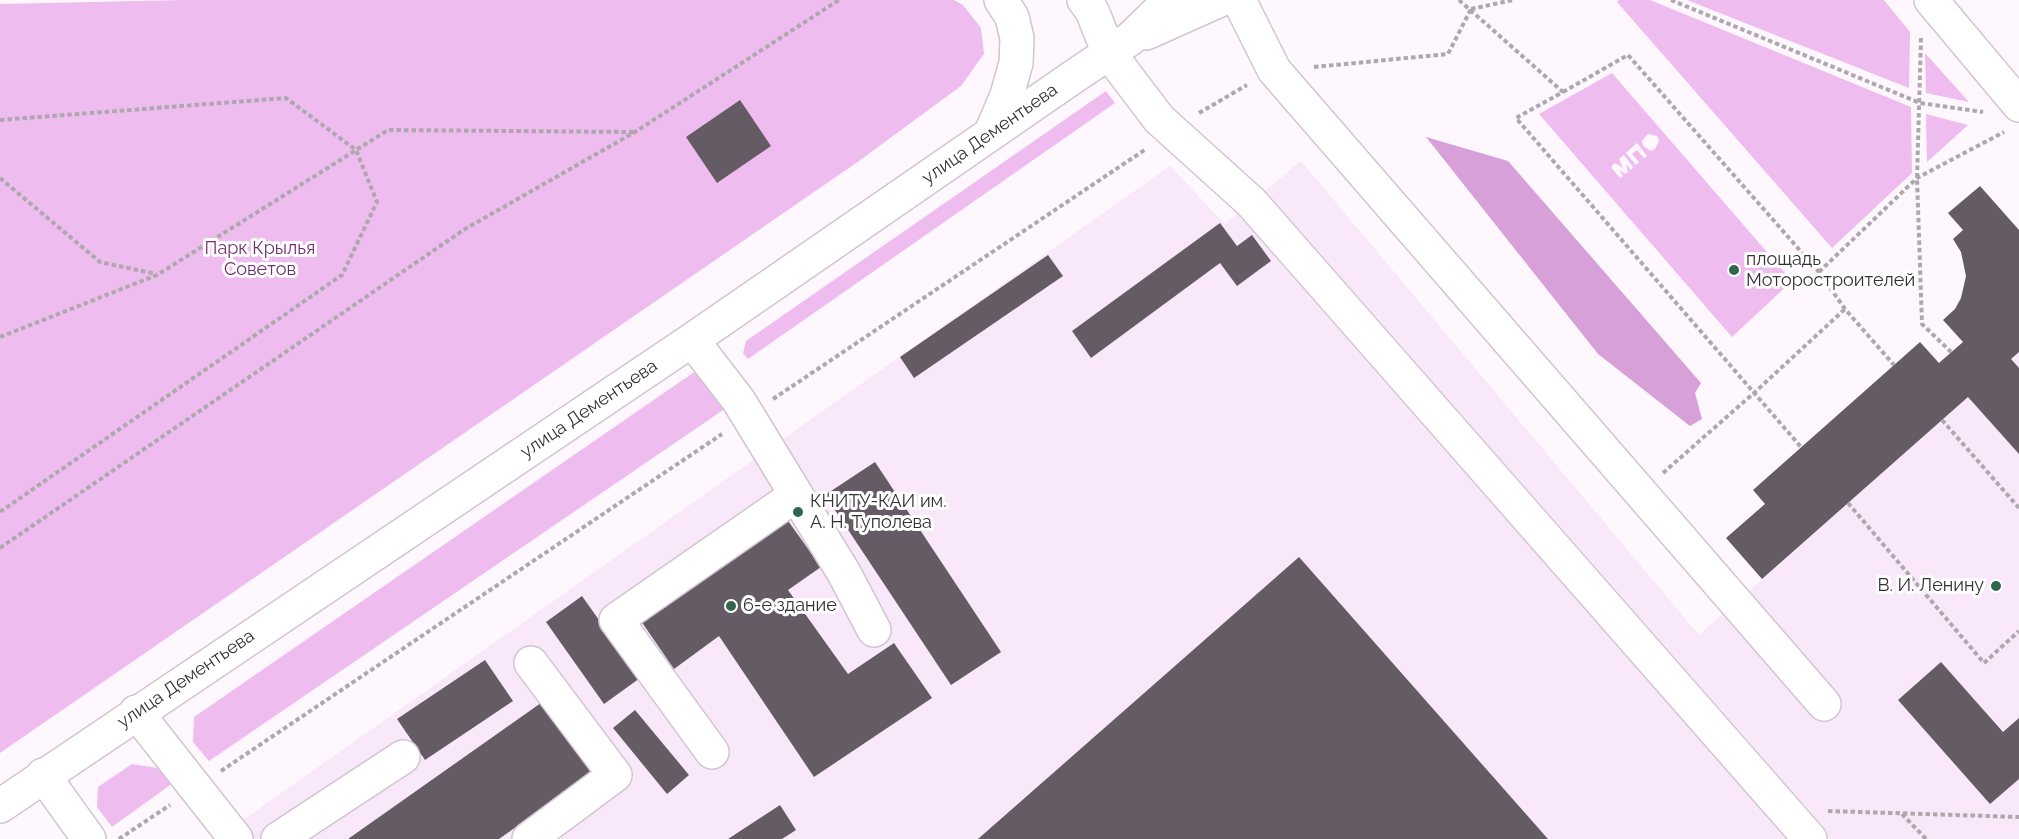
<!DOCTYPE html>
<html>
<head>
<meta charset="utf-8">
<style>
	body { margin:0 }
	canvas { display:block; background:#fef7fe }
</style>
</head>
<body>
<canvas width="2019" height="839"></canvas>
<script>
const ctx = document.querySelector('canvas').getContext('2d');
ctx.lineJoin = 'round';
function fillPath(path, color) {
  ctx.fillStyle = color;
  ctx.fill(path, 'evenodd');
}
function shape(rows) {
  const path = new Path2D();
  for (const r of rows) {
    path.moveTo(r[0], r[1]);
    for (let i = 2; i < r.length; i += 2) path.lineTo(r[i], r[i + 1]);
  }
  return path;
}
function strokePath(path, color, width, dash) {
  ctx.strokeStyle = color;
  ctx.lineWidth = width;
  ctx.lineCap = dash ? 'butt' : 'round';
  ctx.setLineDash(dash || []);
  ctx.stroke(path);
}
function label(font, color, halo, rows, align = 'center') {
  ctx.font = font + ' Raleway,sans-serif';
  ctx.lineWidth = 6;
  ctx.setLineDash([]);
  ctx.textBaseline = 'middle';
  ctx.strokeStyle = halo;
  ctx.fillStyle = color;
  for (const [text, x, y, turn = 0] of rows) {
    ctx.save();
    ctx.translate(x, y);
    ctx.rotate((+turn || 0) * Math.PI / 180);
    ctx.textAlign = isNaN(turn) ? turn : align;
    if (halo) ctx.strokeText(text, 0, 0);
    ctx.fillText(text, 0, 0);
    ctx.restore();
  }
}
const built = shape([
	[1301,161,1699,635,2019,352,2019,839,216,839,1170,166,1225,224]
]);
const green = shape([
	[183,0,954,0,963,5,981,28,984,54,961,86,859,161,0,753,0,4],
	[1619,0,1650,0,1911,107,1912,173,1832,248,1617,2],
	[1687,0,1884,0,1910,32,1909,88],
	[1925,53,1969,102,1926,93],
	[1612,73,1792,281,1732,337,1539,114],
	[1648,134,1657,136,1659,141,1655,149,1651,151,1643,146,1642,141],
	[1637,143,1647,156,1644,158,1637,150,1632,154,1639,162,1636,165,1626,153],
	[1624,155,1633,167,1631,170,1626,164,1628,172,1625,174,1619,170,1623,176,1620,178,1611,167,1615,163,1623,168,1619,159],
	[1106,91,1115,103,748,359,743,353,746,341],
	[1926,114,1968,125,1927,162],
	[700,368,732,404,209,761,193,742,194,717],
	[132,764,157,768,173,783,112,827,97,807,98,787]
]);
const forest = shape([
	[1426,137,1508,161,1701,383,1695,393,1702,419,1690,426,1598,354]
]);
const building = shape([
	[740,100,771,146,717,183,686,137],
	[1980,186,2019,230,2019,352,2011,359,2019,368,2019,454,1968,397,1762,579,1726,538,1765,504,1753,490,1920,342,1939,363,1963,342,1943,320,1955,309,1961,298,1966,276,1961,252,1953,239,1963,230,1948,213],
	[1220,223,1237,246,1252,235,1271,261,1237,286,1220,263,1091,358,1072,331],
	[1048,255,1063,276,914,378,900,357],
	[875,462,1001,652,951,685,825,495],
	[786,518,821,567,788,590,848,674,894,643,932,698,814,777,719,636,674,669,641,621],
	[1299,557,1548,839,978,839],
	[582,596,640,678,604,704,546,622],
	[485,660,513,701,425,760,397,719],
	[1941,662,2003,732,2019,718,2019,779,1990,804,1898,700],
	[548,698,598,769,499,839,348,839],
	[635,710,689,775,667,794,613,728],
	[780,805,796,830,782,839,728,839]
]);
const path = shape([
	[1459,0,1563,92,1516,118,1801,447],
	[1671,0,1920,103,1983,112],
	[1471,9,1513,0],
	[1921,38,1917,178,1922,324,1951,352],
	[1314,67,1448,54,1471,9],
	[1563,92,1628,55,1819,272,1845,309,1894,365],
	[1199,113,1247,85],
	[0,120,286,98,356,150,377,202,342,275,0,512],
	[0,178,100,262,156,274],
	[1819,272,1917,178,2004,132],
	[0,337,157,275,388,130,634,132],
	[773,399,1146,149],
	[1942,420,2019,508],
	[1663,473,1755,392,1845,309],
	[1848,503,1984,663,2019,631],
	[0,548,465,229,635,132,839,0],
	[221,771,722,434],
	[1828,811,2019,817],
	[1902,814,1926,839],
	[119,839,170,805]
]);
const minor = shape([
	[1084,0,1092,11,1109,53,1159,119,1251,202,1810,839],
	[1239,0,1274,70,1824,704],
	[1931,0,2019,105],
	[991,133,1007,95,1016,63,1017,38,1012,17,1001,0],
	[692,340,739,401,844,573,874,630],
	[136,712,236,839],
	[712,752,616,620,796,495],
	[43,775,89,839],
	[278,839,403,757],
	[529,839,615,775,531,663]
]);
const major = shape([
	[1146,33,1220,0],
	[0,806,692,340,1076,75,1130,39,1170,0]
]);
const markers = [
	[1734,270,6,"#30664d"],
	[798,512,6,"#30664d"],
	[1996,586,6,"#30664d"],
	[731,606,6,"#30664d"]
];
const streetNames = [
	["улица Дементьева",990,134,-35],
	["улица Дементьева",589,409,-34],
	["улица Дементьева",186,679,-34]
];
const parkNames = [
	["Парк Крылья",260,249],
	["Советов",260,270]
];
const poiNames = [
	["площадь",1746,260],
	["Моторостроителей",1746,281],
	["КНИТУ-КАИ им.",810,502],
	["А. Н. Туполева",810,523],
	["В. И. Ленину",1984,586,"right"],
	["6-е здание",743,606]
];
fillPath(built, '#f9e8f9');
fillPath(green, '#efbcef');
fillPath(forest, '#d8a0d8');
fillPath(building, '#645b64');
strokePath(minor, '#d0c5d0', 36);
strokePath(major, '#d0c5d0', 36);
strokePath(path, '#aea8ae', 4, [4.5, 3]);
strokePath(minor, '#fff', 33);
strokePath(major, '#fff', 33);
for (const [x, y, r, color] of markers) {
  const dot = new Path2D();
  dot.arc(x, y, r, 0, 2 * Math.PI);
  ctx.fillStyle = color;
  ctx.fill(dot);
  strokePath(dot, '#fff', 2);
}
label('18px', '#353034', '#fff', streetNames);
label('18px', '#702e72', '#fff', parkNames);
label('18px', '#353034', '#fff', poiNames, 'left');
</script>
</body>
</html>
